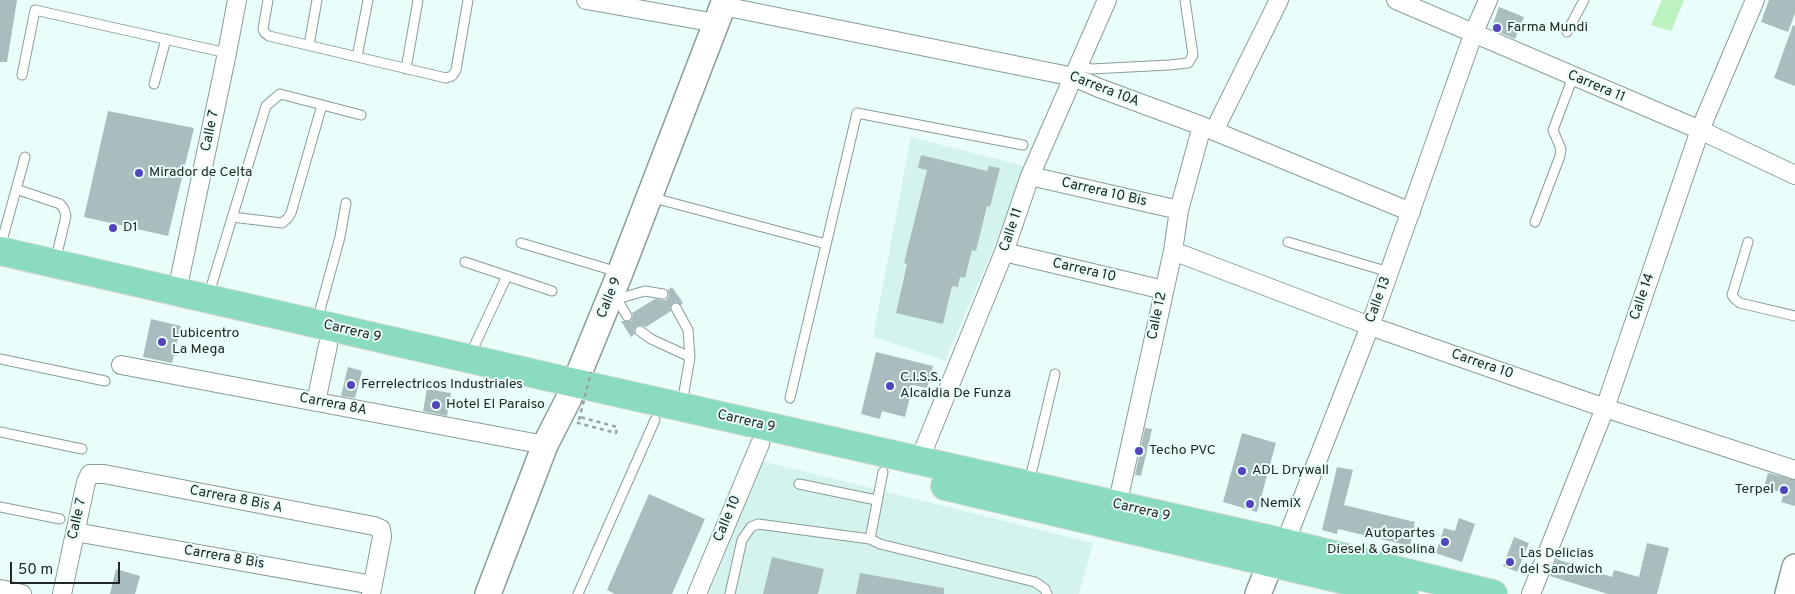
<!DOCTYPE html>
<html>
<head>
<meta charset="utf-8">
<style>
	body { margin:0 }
	#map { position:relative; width:1795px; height:594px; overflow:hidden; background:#e9fdfa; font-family:Overpass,sans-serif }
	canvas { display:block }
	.scale { position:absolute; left:10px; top:562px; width:110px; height:22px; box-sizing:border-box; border:2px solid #212827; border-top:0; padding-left:6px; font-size:15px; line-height:18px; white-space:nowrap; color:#212827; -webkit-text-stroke:4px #e9fdfa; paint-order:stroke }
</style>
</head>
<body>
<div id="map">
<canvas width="1795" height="594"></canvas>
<div class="scale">50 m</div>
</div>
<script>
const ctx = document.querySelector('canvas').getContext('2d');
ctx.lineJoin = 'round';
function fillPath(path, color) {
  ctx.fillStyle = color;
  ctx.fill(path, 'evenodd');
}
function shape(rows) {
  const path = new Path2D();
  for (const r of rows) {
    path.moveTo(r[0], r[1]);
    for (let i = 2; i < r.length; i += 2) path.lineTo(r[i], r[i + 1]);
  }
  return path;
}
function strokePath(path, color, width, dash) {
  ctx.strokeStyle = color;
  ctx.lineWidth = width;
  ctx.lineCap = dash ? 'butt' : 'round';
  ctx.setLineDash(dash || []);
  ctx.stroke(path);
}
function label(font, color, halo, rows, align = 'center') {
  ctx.font = font + ' Overpass,sans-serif';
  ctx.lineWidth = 4;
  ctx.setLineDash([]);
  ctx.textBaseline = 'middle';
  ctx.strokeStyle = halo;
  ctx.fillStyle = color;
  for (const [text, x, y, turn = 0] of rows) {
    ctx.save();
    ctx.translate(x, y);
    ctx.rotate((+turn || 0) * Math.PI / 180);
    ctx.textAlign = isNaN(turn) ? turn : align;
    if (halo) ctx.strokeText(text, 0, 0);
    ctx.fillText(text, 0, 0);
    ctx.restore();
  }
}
const built = shape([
	[911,137,1028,167,945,361,873,337],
	[762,461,1093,543,1079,594,709,594]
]);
const green = shape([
	[1662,0,1684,0,1671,31,1651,25]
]);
const building = shape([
	[0,0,17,0,7,62,0,62],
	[1769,0,1795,0,1795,13,1788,32,1761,22],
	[1499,7,1524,17,1515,39,1491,29],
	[1793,25,1795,26,1795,86,1774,78],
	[108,111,194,128,168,236,84,217],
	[921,155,987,171,989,166,1000,168,990,207,987,206,976,251,972,250,965,278,960,277,958,287,952,286,943,324,896,313,907,264,904,263,927,170,918,168],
	[672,287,683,303,681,305,677,302,673,303,670,307,671,311,646,327,641,325,637,326,634,330,635,334,631,337,621,321,631,321,633,316,632,313,655,299,666,300,669,296,668,290],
	[151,319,181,326,172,363,143,357],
	[876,352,933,366,927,388,913,385,905,417,882,411,880,419,861,414],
	[348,367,362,371,355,398,341,396],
	[427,389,451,393,447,416,423,411],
	[1145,428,1152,429,1141,476,1135,475],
	[1242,433,1276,443,1257,512,1223,502],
	[1337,467,1353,470,1344,505,1415,522,1410,546,1338,529,1337,534,1322,530],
	[1768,473,1795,480,1795,506,1781,502,1784,493,1764,487],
	[649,494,705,519,672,594,615,594,607,590],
	[1459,518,1475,524,1462,562,1436,553,1444,528,1455,531],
	[1514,537,1529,543,1517,572,1503,566],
	[1647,543,1669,548,1657,594,1608,594,1550,576,1556,559,1612,577,1614,570,1639,577],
	[772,557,824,569,818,594,763,594],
	[116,569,140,576,135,594,110,594],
	[860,573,944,588,944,594,856,594]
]);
const path = shape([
	[579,422,578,423,616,433,617,427,580,417]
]);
const lane = shape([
	[268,0,263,29,265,33,269,36,446,78,452,76,456,70,468,0],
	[1567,32,1584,0],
	[309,45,317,0],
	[357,57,368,0],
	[1079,65,1091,69,1169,65,1188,63,1193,55,1185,0],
	[406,69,418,0],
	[22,75,35,10,227,53],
	[154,84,166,39],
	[16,189,60,204,64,209,66,216,55,262],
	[650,197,826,244],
	[232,217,282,223,287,219,291,213,322,105],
	[1535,222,1560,156,1561,149,1553,130,1573,77],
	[1288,242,1389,272],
	[1748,242,1732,295,1735,299,1740,303,1795,316],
	[521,243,618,272],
	[0,248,25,157],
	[465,262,552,291],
	[208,297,266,106,280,94,361,115],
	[617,299,627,316],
	[613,300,645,291,663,294],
	[676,308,688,330,690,357,682,404],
	[317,321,340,237,346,203],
	[640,331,651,339,690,357],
	[469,357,507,276],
	[0,359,105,381],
	[790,398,857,113,1023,145],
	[0,432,82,449],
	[1029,483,1055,374],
	[799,484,876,500],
	[0,507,60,519],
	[870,539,883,472],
	[578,594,655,420],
	[730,594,742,540,751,527,758,524,870,539,880,544,1035,582,1045,589,1047,594]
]);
const street = shape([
	[586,0,716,23],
	[1396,0,1700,130,1795,175],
	[723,6,1074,77,1099,88,1202,126,1411,212],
	[1214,131,1279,0],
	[1030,176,1179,210],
	[1173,251,1370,326,1605,408,1795,470],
	[1004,252,1164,290],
	[177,291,227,53,237,0],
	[121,365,545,445],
	[316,402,328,345],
	[919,461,1004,252,1030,176,1107,0],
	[1117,506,1173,251,1179,210,1202,126],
	[75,532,373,585],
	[1285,543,1370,326,1474,32,1488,0],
	[0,589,22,594],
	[62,594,86,482,90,474,104,474,374,526,381,529,382,537,371,594],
	[697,594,760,444],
	[1531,594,1605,408,1700,130,1755,0]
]);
const secondary = shape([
	[488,594,545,445,568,400,620,273,725,0],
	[1258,594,1271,562,1281,547],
	[1788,594,1795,567]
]);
const primary = shape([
	[0,251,575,383,1285,543,1493,594],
	[945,486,1404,594]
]);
const pathBridge = shape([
	[579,420,591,372]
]);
const markers = [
	[1497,28,5,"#5346bd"],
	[139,173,5,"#5346bd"],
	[113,228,5,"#5346bd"],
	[162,342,5,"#5346bd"],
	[351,385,5,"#5346bd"],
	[890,386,5,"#5346bd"],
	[436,405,5,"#5346bd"],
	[1139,451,5,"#5346bd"],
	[1242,471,5,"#5346bd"],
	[1784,490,5,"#5346bd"],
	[1250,504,5,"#5346bd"],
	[1445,542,5,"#5346bd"],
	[1510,562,5,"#5346bd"]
];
const poiNames = [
	["Farma Mundi",1507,28],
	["Mirador de Celta",149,173],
	["D1",123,228],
	["Lubicentro",172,334],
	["La Mega",172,350],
	["C.I.S.S.",900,378],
	["Alcaldia De Funza",900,394],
	["Ferrelectricos Industriales",361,385],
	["Hotel El Paraiso",446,405],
	["Techo PVC",1149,451],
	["ADL Drywall",1252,471],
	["Terpel",1774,490,"right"],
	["NemiX",1260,504],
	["Autopartes",1435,534,"right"],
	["Diesel & Gasolina",1435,550,"right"],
	["Las Delicias",1520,554],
	["del Sandwich",1520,570]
];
const streetNames = [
	["Carrera 11",1596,87,23],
	["Carrera 10A",1104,90,21],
	["Calle 7",211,131,-78],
	["Carrera 10 Bis",1104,193,13],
	["Calle 11",1012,230,-71],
	["Carrera 10",1084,271,13],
	["Calle 14",1643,297,-71],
	["Calle 9",610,298,-68],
	["Calle 13",1379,300,-70],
	["Calle 12",1158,316,-78],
	["Carrera 9",352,332,13],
	["Carrera 10",1482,365,19],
	["Carrera 8A",333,405,11],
	["Carrera 9",746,422,13],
	["Carrera 8 Bis A",236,500,11],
	["Carrera 9",1141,511,13],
	["Calle 7",78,519,-77],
	["Calle 10",728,519,-67],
	["Carrera 8 Bis",224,558,10]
];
fillPath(built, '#d5f3ee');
fillPath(green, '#bcf2bf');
fillPath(building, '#a9bcbe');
strokePath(lane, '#899c99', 11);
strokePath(street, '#899c99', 20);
strokePath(secondary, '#899c99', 28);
strokePath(primary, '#d7d8d8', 30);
strokePath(path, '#95a3a1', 2.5, [4, 4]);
strokePath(lane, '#fff', 9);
strokePath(street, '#fff', 18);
strokePath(secondary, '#fff', 25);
strokePath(primary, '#8bdcbf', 28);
strokePath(pathBridge, '#95a3a1', 2.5, [4, 4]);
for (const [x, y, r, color] of markers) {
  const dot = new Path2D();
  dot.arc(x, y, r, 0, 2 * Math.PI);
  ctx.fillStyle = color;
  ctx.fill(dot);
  strokePath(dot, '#e9fdfa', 2);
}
label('14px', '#212827', '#e9fdfa', poiNames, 'left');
label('14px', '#212827', '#e9fdfa', streetNames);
</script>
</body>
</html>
